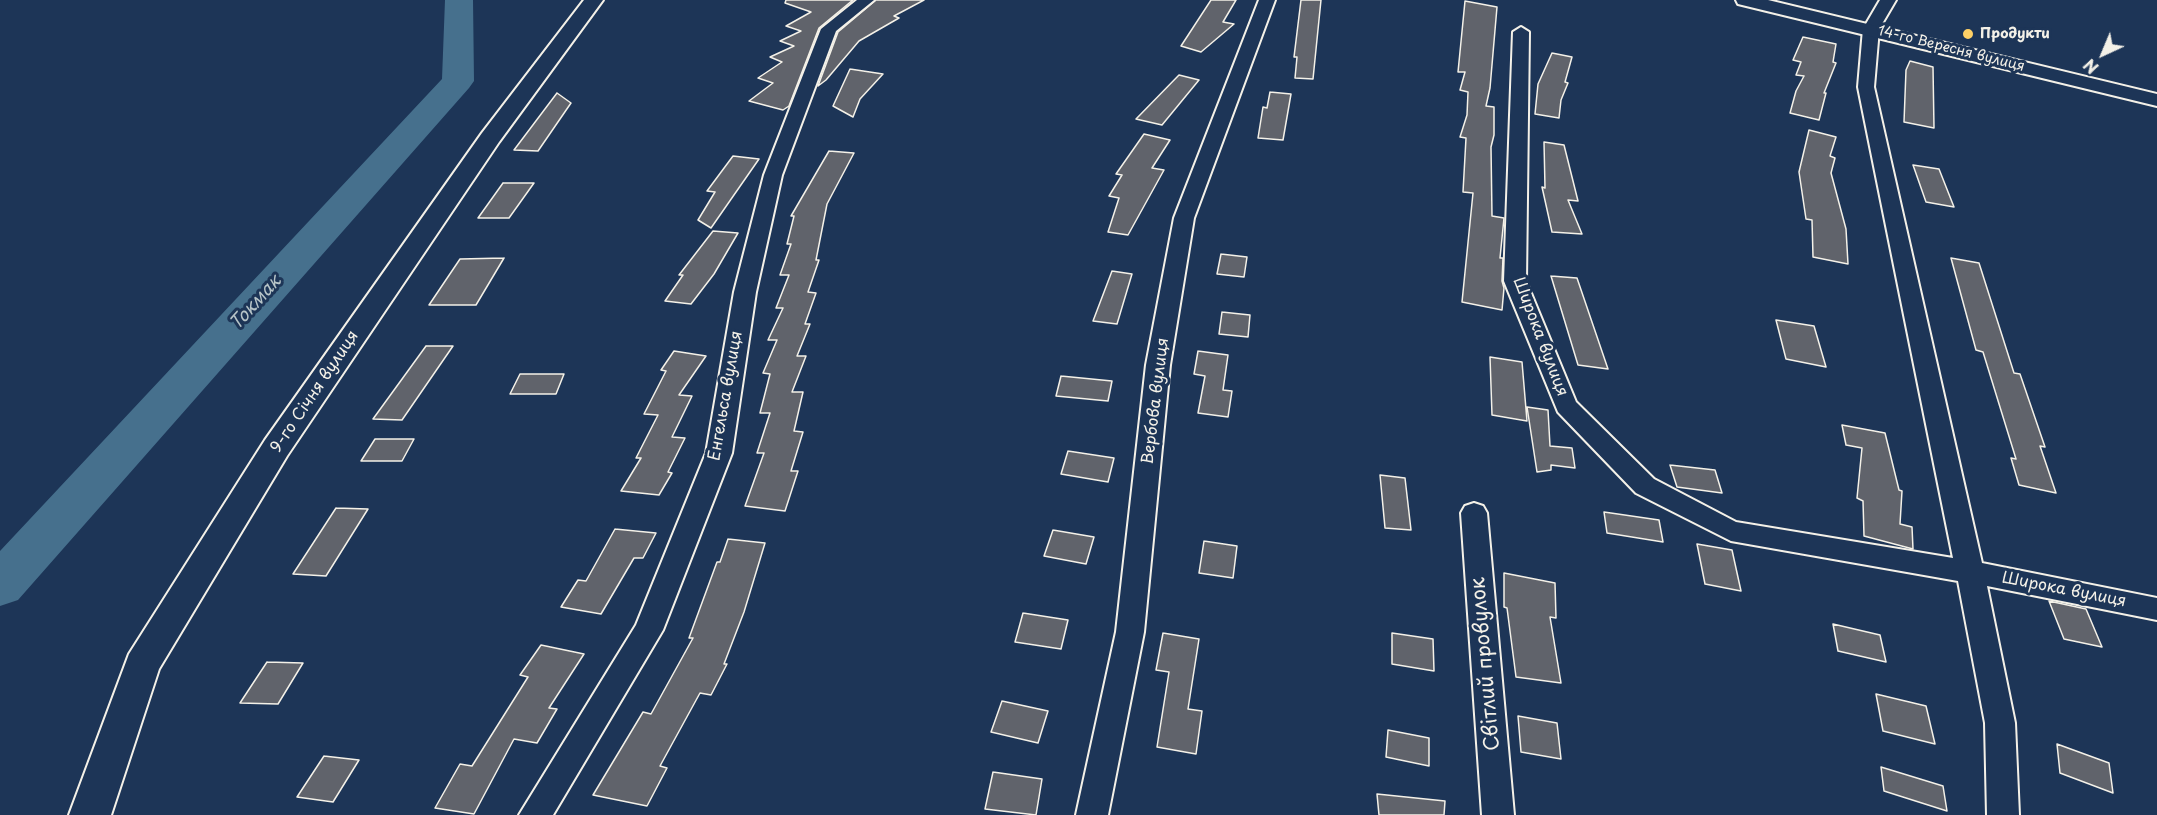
<!DOCTYPE html>
<html>
<head>
<meta charset="utf-8">
<style>
	body { margin:0 }
	#map { position:relative; width:2157px; height:815px; overflow:hidden; background:#1d3557; font-family:"Playpen Sans",sans-serif }
	canvas { display:block }
	.north { position:absolute; left:2073px; top:24px; width:60px; height:60px; -webkit-text-stroke:4px #1d3557; paint-order:stroke; rotate:224deg; font-size:16px; font-weight:700; line-height:24px; text-align:center; color:#f4f1e8 }
	.north::after { content:''; display:block; margin:auto; width:21px; height:27px; background:#f4f1e8; clip-path:polygon(50% 0,100% 100%,50% 72%,0 100%) }
</style>
</head>
<body>
<div id="map">
<canvas width="2157" height="815"></canvas>
<div class="north">N</div>
</div>
<script>
const ctx = document.querySelector('canvas').getContext('2d');
ctx.lineJoin = 'round';
function shape(rows) {
  const path = new Path2D();
  for (const r of rows) {
    path.moveTo(r[0], r[1]);
    for (let i = 2; i < r.length; i += 2) path.lineTo(r[i], r[i + 1]);
  }
  return path;
}
function fillPath(path, color) {
  ctx.fillStyle = color;
  ctx.fill(path, 'evenodd');
}
function strokePath(path, color, width, dash) {
  ctx.strokeStyle = color;
  ctx.lineWidth = width;
  ctx.lineCap = dash ? 'butt' : 'round';
  ctx.setLineDash(dash || []);
  ctx.stroke(path);
}
function label(font, color, halo, rows, align = 'center') {
  ctx.font = font + ' "Playpen Sans",sans-serif';
  ctx.lineWidth = 6;
  ctx.setLineDash([]);
  ctx.textBaseline = 'middle';
  ctx.strokeStyle = halo;
  ctx.fillStyle = color;
  for (const [text, x, y, turn = 0] of rows) {
    ctx.save();
    ctx.translate(x, y);
    ctx.rotate((+turn || 0) * Math.PI / 180);
    ctx.textAlign = isNaN(turn) ? turn : align;
    if (halo) ctx.strokeText(text, 0, 0);
    ctx.fillText(text, 0, 0);
    ctx.restore();
  }
}
const river = shape([
	[445,0,473,0,474,81,469,88,18,600,0,606,0,551,442,79,445,0]
]);
const building = shape([
	[786,0,853,0,819,28,789,106,783,110,749,101,773,83,758,78,782,62,770,57,794,46,780,41,801,31,786,26,811,12,785,3,786,0],
	[876,0,924,0,894,16,899,18,859,41,826,80,818,86,838,32,876,0],
	[1211,0,1236,0,1223,22,1234,24,1201,52,1181,46,1211,0],
	[1301,0,1321,0,1313,79,1295,78,1297,57,1294,57,1301,0],
	[1465,1,1497,7,1490,88,1486,106,1494,107,1494,135,1491,147,1492,216,1504,218,1500,258,1503,258,1502,281,1504,288,1502,310,1462,302,1473,193,1463,192,1466,138,1460,137,1467,115,1468,92,1460,90,1465,72,1458,72,1465,1],
	[1803,37,1836,44,1833,62,1836,63,1824,93,1826,93,1819,120,1790,113,1796,91,1804,76,1796,75,1801,62,1793,60,1803,37],
	[1552,53,1572,57,1565,82,1568,83,1561,100,1559,118,1535,114,1538,84,1552,53],
	[1910,61,1933,67,1934,128,1904,122,1906,70,1910,61],
	[850,69,883,74,860,99,853,117,833,106,850,69],
	[1179,75,1199,80,1162,125,1136,119,1179,75],
	[1270,92,1291,94,1283,140,1258,138,1263,107,1267,108,1270,92],
	[557,93,571,103,538,151,514,150,557,93],
	[1809,130,1836,137,1830,156,1835,158,1831,173,1846,229,1848,264,1813,257,1812,220,1806,219,1799,172,1809,130],
	[1144,134,1170,140,1152,168,1164,170,1128,235,1108,232,1119,198,1109,196,1122,175,1116,174,1144,134],
	[1544,142,1564,145,1578,201,1568,200,1582,234,1552,232,1542,187,1545,188,1544,142],
	[829,151,854,153,827,204,816,260,819,260,808,292,816,293,805,324,810,324,797,356,806,356,792,392,803,392,794,431,803,432,791,471,798,471,785,511,745,506,764,453,757,453,770,413,760,413,770,374,763,373,777,340,768,340,783,308,776,308,789,275,780,275,791,244,787,244,794,216,791,216,829,151],
	[733,156,759,159,711,228,698,220,715,192,707,191,733,156],
	[1913,165,1939,169,1954,207,1926,202,1913,165],
	[503,183,534,183,509,218,478,218,503,183],
	[713,231,738,233,714,274,691,304,665,301,683,275,679,275,713,231],
	[1221,254,1247,257,1244,277,1217,274,1221,254],
	[504,258,476,305,429,305,460,259,504,258],
	[1951,258,1979,263,2014,373,2020,374,2045,447,2040,446,2056,493,2019,485,2011,458,2016,459,1983,352,1976,350,1951,258],
	[1112,271,1132,274,1117,324,1093,321,1112,271],
	[1551,276,1577,278,1608,369,1578,365,1551,276],
	[1222,312,1250,315,1248,337,1219,334,1222,312],
	[1776,320,1814,326,1826,367,1786,359,1776,320],
	[426,346,453,346,402,420,373,419,426,346],
	[674,351,706,356,679,395,692,396,672,437,685,438,668,472,672,473,659,495,621,491,641,458,636,458,658,415,644,414,666,371,661,370,674,351],
	[1198,351,1228,355,1223,390,1232,391,1228,417,1198,413,1205,376,1194,374,1198,351],
	[1490,357,1522,362,1527,421,1492,415,1490,357],
	[520,374,564,374,556,394,510,394,520,374],
	[1061,376,1112,381,1108,401,1056,396,1061,376],
	[1527,407,1548,410,1550,446,1572,448,1575,468,1551,465,1551,470,1537,472,1527,407],
	[1842,425,1885,433,1899,490,1902,491,1900,524,1912,527,1913,549,1864,536,1863,501,1857,498,1862,448,1846,445,1842,425],
	[375,439,414,439,402,461,361,461,375,439],
	[1068,451,1114,458,1108,482,1061,474,1068,451],
	[1670,465,1715,470,1722,493,1677,487,1670,465],
	[1380,475,1405,478,1411,530,1385,528,1380,475],
	[336,508,368,509,326,576,293,574,336,508],
	[1604,512,1659,520,1663,542,1607,533,1604,512],
	[615,529,656,533,643,558,634,558,601,614,561,607,578,580,586,581,615,529],
	[1053,530,1094,537,1086,564,1044,556,1053,530],
	[728,539,765,543,744,612,724,664,727,664,711,695,700,693,660,766,667,768,647,806,593,795,643,712,651,714,693,638,689,638,717,562,720,562,728,539],
	[1204,541,1237,546,1233,578,1199,573,1204,541],
	[1697,544,1732,550,1741,591,1705,584,1697,544],
	[1504,573,1555,583,1556,618,1550,617,1561,683,1516,677,1507,608,1504,607,1504,573],
	[2049,601,2086,609,2102,647,2064,639,2049,601],
	[1023,613,1068,620,1061,649,1015,642,1023,613],
	[1833,624,1880,635,1886,662,1838,651,1833,624],
	[1163,633,1199,639,1188,709,1202,711,1196,754,1157,747,1169,672,1156,670,1163,633],
	[1392,633,1433,639,1434,671,1392,664,1392,633],
	[541,645,584,654,549,708,557,709,537,743,514,739,474,814,435,808,460,764,472,766,528,677,520,675,541,645],
	[267,662,303,663,278,704,240,703,267,662],
	[1876,694,1926,706,1935,744,1883,731,1876,694],
	[1002,701,1048,711,1038,743,991,732,1002,701],
	[1518,716,1557,723,1561,759,1521,752,1518,716],
	[1388,730,1429,738,1429,766,1386,757,1388,730],
	[2057,744,2109,763,2113,793,2060,773,2057,744],
	[324,756,359,760,333,802,297,797,324,756],
	[1881,767,1943,786,1947,811,1884,791,1881,767],
	[993,772,1042,779,1036,815,985,809,993,772],
	[1377,794,1445,801,1444,815,1379,815,1377,794]
]);
const minor = shape([
	[857,0,874,0,836,31,782,175,756,292,732,453,663,630,553,815,519,815,636,625,706,453,734,292,764,175,821,29,857,0],
	[1259,0,1275,0,1194,218,1170,365,1144,632,1108,815,1076,815,1116,632,1146,365,1174,218,1259,0],
	[1880,0,1896,0,1879,29,1874,87,1982,563,2157,598,2157,620,1987,586,2015,723,2019,815,1987,815,1985,723,1958,581,1731,541,1636,493,1558,412,1504,281,1513,32,1521,27,1529,32,1526,281,1576,402,1654,479,1736,522,1953,558,1858,87,1863,29,1880,0],
	[1474,503,1483,506,1487,513,1514,815,1482,815,1461,513,1465,506,1474,503]
]);
const tertiary = shape([
	[584,0,603,0,499,142,287,456,159,669,111,815,69,815,129,654,265,440,482,133,584,0],
	[1736,0,1768,0,2157,94,2157,106,1738,4,1736,0]
]);
const markers = [
	[1968,34,6,"#ffd166"]
];
const farPoinames = [
	["Продукти",1980,34]
];
const farStreetnames = [
	["14-го Вересня вулиця",1951,49,14]
];
const streetNames = [
	["Широка вулиця",1540,337,69],
	["9-го Січня вулиця",315,392,-56],
	["Енгельса вулиця",726,396,-80],
	["Вербова вулиця",1156,401,-83],
	["Широка вулиця",2064,590,11]
];
const waterNames = [
	["Токмак",256,303,-48]
];
const nearStreetnames = [
	["Світлий провулок",1486,664,-95]
];
fillPath(river, '#46708d');
fillPath(building, '#60636b');
strokePath(building, '#f4f1e8', 1.5);
strokePath(minor, '#f4f1e8', 4);
strokePath(tertiary, '#f4f1e8', 4);
fillPath(minor, '#1d3557');
fillPath(tertiary, '#1d3557');
for (const [x, y, r, color] of markers) {
  const dot = new Path2D();
  dot.arc(x, y, r, 0, 2 * Math.PI);
  ctx.fillStyle = color;
  ctx.fill(dot);
  strokePath(dot, '#1d3557', 2);
}
label('bold 14px', '#f4f1e8', '#1d3557', farPoinames, 'left');
label('14px', '#f4f1e8', '#1d3557', farStreetnames);
label('16px', '#f4f1e8', '#1d3557', streetNames);
label('italic 18px', '#b7c4c8', '#1d3557', waterNames);
label('20px', '#f4f1e8', '#1d3557', nearStreetnames);
</script>
</body>
</html>
